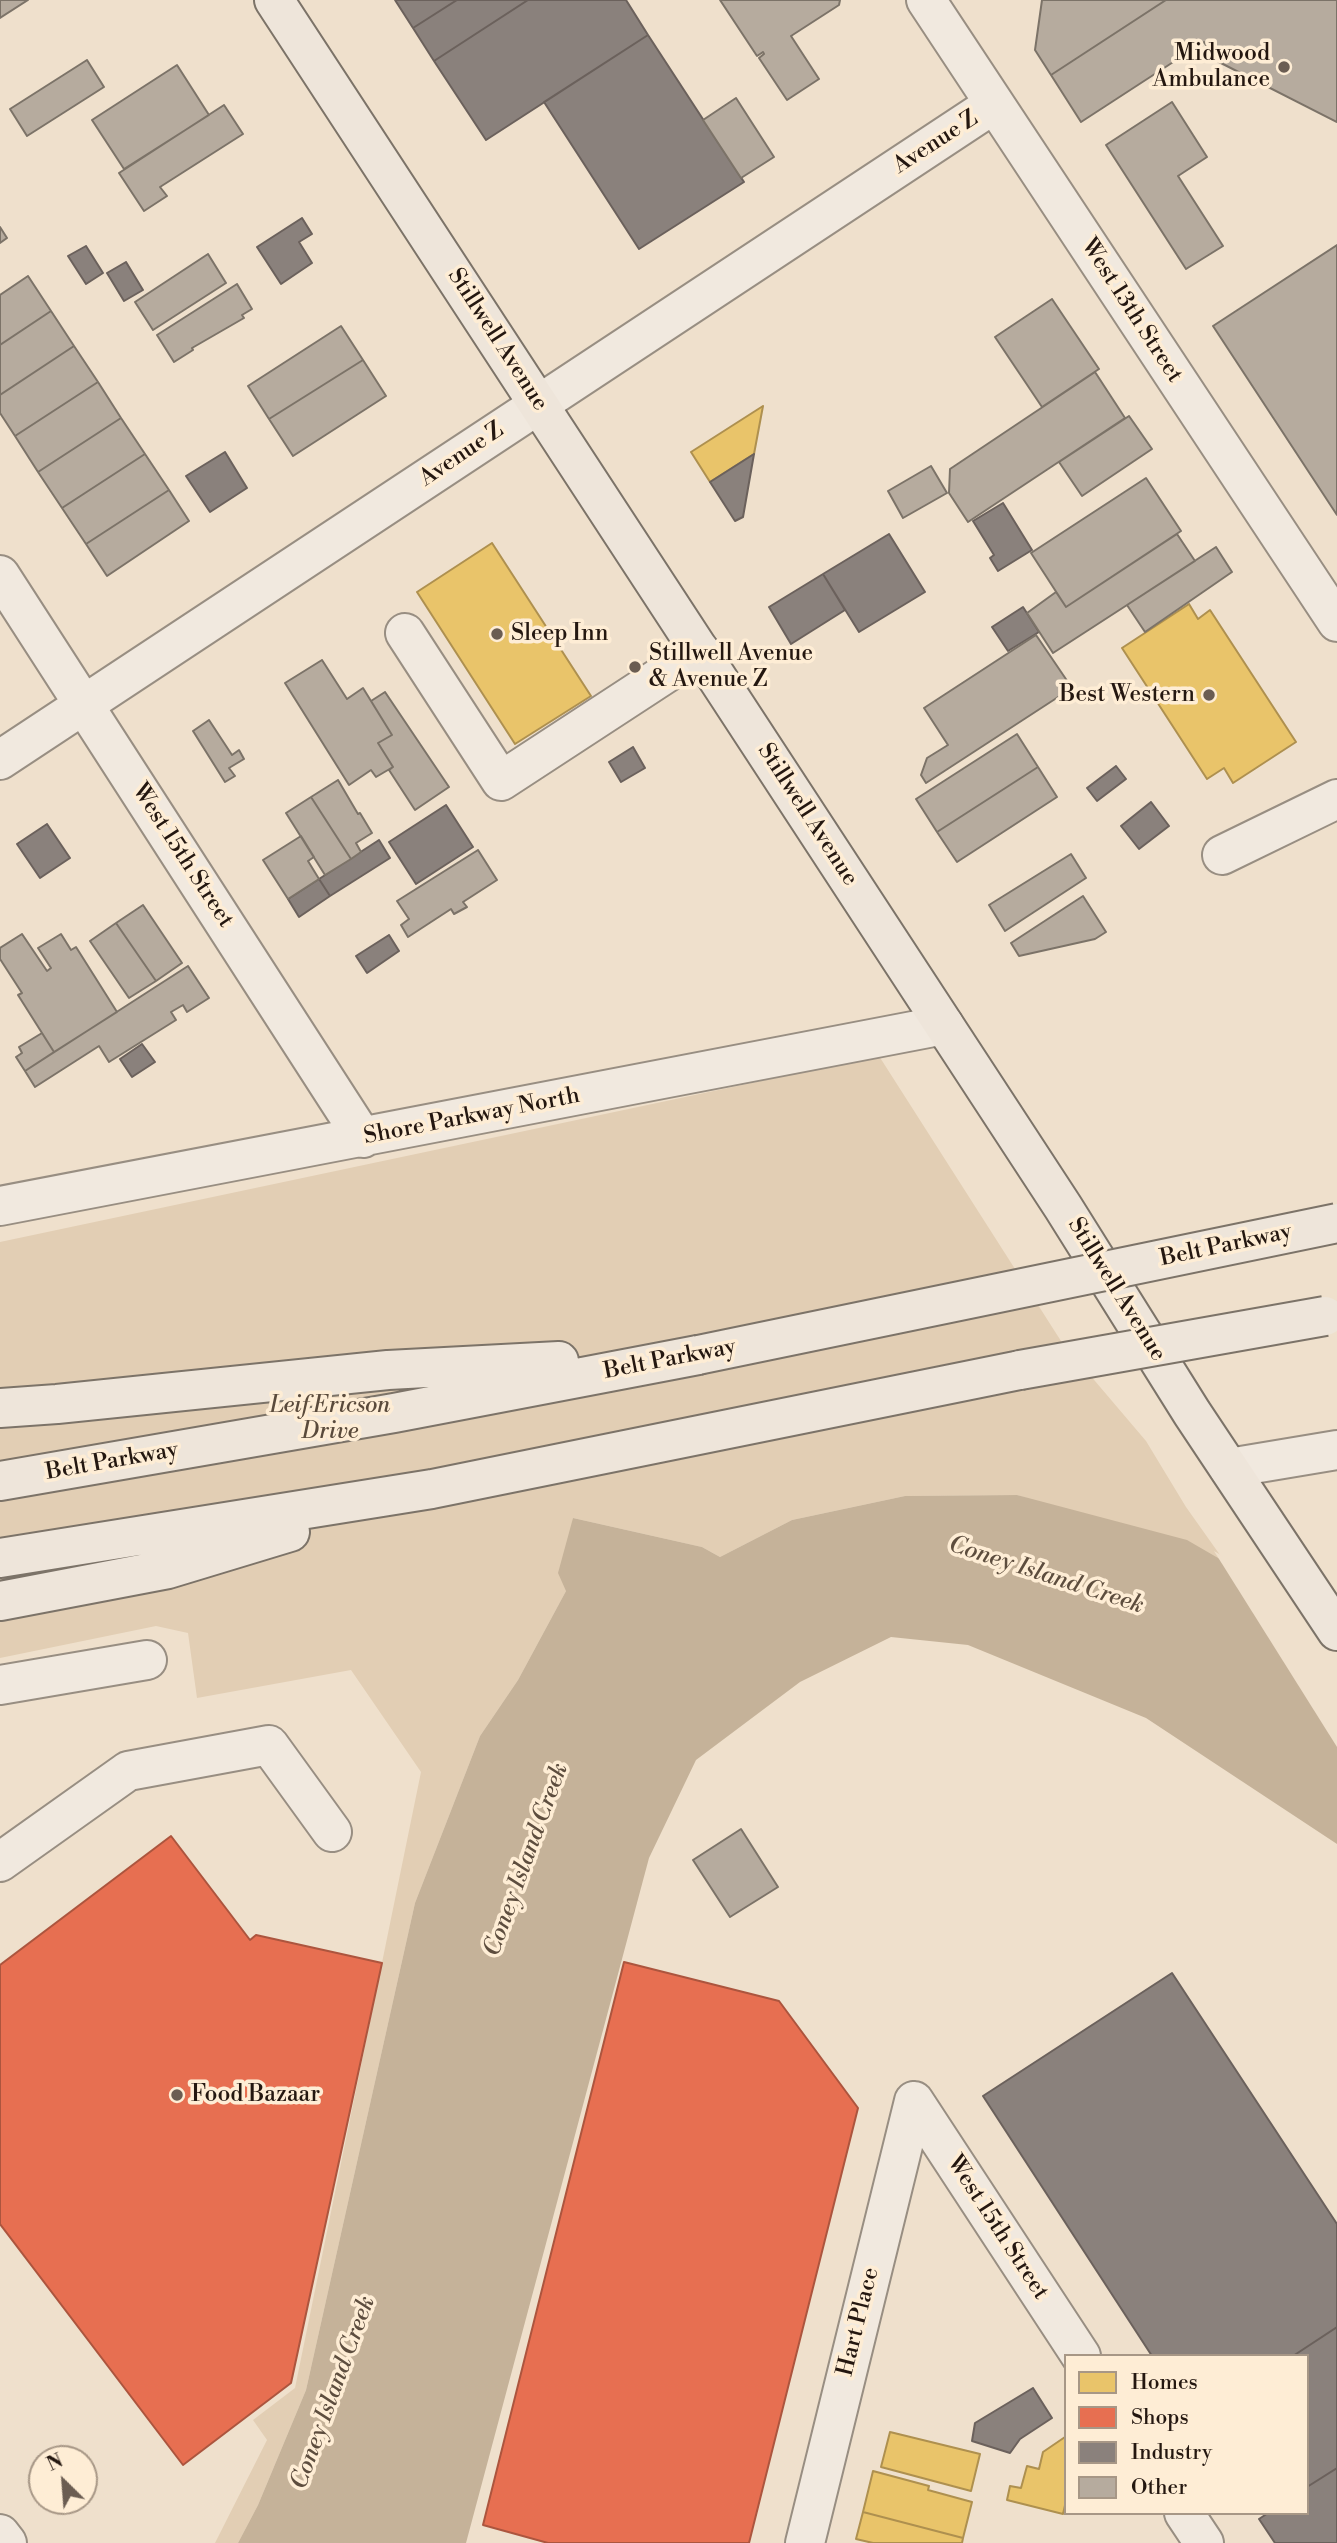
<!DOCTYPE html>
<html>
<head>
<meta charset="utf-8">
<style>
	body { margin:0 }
	#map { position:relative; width:1337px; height:2543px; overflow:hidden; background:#efe0cc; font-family:"Libre Bodoni",serif }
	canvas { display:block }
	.legend { position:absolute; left:1064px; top:2354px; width:245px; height:161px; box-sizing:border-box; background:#feedd5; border:2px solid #a79786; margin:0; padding:9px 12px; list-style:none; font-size:21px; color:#241710 }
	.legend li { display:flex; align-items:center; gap:14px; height:35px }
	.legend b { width:35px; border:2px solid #a79786 }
	.north { position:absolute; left:28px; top:2445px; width:70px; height:70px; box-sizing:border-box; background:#feedd5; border:2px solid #a79786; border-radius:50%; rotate:335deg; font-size:19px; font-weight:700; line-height:28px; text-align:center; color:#241710 }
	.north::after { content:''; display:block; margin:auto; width:24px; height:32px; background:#6b5d52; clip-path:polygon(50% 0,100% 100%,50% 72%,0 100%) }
</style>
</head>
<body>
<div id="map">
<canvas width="1337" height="2543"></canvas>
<ul class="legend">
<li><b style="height:19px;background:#e9c46a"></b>Homes</li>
<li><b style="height:19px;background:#e76f51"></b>Shops</li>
<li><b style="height:19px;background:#8a817c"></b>Industry</li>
<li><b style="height:19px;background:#b6ab9e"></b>Other</li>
</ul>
<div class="north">N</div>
</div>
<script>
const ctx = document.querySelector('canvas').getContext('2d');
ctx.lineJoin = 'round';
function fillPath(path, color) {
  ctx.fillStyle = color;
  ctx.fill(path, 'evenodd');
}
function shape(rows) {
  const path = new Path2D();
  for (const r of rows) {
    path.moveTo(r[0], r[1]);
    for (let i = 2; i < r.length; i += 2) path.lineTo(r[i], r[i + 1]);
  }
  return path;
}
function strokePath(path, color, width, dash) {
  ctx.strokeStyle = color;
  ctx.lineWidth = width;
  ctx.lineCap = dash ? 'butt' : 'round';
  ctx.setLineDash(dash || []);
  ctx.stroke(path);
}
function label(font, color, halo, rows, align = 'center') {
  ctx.font = font + ' "Libre Bodoni",serif';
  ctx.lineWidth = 7;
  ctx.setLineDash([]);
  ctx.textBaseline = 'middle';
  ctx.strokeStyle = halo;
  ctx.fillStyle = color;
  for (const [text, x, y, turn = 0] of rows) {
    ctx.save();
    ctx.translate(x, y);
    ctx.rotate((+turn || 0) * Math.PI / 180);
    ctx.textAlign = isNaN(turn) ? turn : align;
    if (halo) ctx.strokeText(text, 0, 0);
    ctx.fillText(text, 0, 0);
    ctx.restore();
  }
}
const green = shape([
	[879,1056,1061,1341,1146,1441,1186,1507,1225,1562,1017,1495,905,1496,792,1520,720,1557,702,1547,573,1518,566,1591,518,1680,480,1736,415,1903,306,2390,258,2505,238,2543,215,2543,267,2440,253,2420,295,2388,421,1772,351,1670,197,1698,188,1633,156,1626,0,1658,0,1242]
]);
const water = shape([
	[1017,1495,1187,1540,1337,1627,1337,1844,1146,1718,968,1645,891,1637,800,1682,696,1760,649,1858,466,2543,238,2543,258,2505,306,2390,415,1903,480,1736,518,1680,566,1591,558,1573,573,1518,702,1547,720,1557,792,1520,905,1496]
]);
const pier = shape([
	[1214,1551,1337,1623,1337,1747]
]);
const homes = shape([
	[763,406,754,454,710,482,691,452,763,406],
	[492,543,591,696,515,744,417,592,492,543],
	[1189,604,1198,619,1210,610,1296,742,1233,783,1224,768,1207,779,1122,648,1189,604],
	[890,2432,980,2454,971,2491,881,2467,890,2432],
	[1065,2437,1066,2501,1063,2514,1007,2500,1010,2486,1021,2488,1027,2466,1039,2469,1043,2452,1065,2437],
	[873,2471,929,2486,928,2490,972,2502,963,2538,863,2512,873,2471],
	[863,2512,963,2538,962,2543,873,2543,856,2539,863,2512]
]);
const shops = shape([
	[171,1836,250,1940,256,1935,382,1963,291,2383,183,2465,0,2224,0,1965,171,1836],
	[624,1962,779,2001,858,2108,749,2543,548,2543,483,2525,624,1962]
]);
const industry = shape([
	[395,0,457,0,413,28,395,0],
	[457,0,528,0,434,61,413,28,457,0],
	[528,0,626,0,648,35,486,140,434,61,528,0],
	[648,35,744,182,639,249,544,102,648,35],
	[302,218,312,234,299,242,312,263,281,284,257,247,302,218],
	[86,246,103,273,86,284,68,256,86,246],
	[126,262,143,290,124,301,107,273,126,262],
	[225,452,247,488,210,512,186,476,225,452],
	[754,454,743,517,735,521,710,482,754,454],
	[1003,503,1032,550,998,571,990,558,994,555,973,521,1003,503],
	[889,534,925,592,859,632,823,574,889,534],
	[823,574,845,610,791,644,769,607,823,574],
	[1023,607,1039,632,1008,651,992,627,1023,607],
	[633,747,645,768,621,782,609,762,633,747],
	[1116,766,1126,779,1097,801,1087,788,1116,766],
	[1151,802,1169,826,1139,849,1121,826,1151,802],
	[446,805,473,847,416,884,389,842,446,805],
	[47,824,70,858,40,878,17,844,47,824],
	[379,840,390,858,330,896,319,879,379,840],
	[319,879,330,896,299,917,288,899,319,879],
	[389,935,399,951,367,973,356,956,389,935],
	[142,1044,155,1062,132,1077,120,1059,142,1044],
	[1172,1973,1337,2224,1337,2327,1293,2356,1152,2356,983,2096,1172,1973],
	[1337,2327,1337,2468,1307,2487,1307,2356,1293,2356,1337,2327],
	[1033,2388,1052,2418,1020,2439,1010,2453,972,2441,975,2423,1033,2388],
	[1337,2468,1337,2543,1275,2543,1259,2519,1268,2513,1307,2513,1307,2487,1337,2468]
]);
const building = shape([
	[0,0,28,0,0,18,0,0],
	[720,0,840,0,839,5,791,36,819,79,787,100,759,58,764,54,763,52,757,56,720,0],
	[1042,0,1166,0,1051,75,1035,50,1042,0],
	[1166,0,1337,0,1337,122,1215,60,1204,42,1081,122,1051,75,1166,0],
	[87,60,104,87,27,136,10,109,87,60],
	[177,65,209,115,124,169,92,120,177,65],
	[736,98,774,157,741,178,703,120,736,98],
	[1172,102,1207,157,1178,176,1223,246,1186,269,1106,145,1172,102],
	[224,105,243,134,160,187,167,196,144,211,119,173,224,105],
	[0,227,7,238,0,243,0,227],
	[1337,245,1337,515,1213,326,1337,245],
	[208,254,226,283,153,330,135,302,208,254],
	[28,276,51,311,0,345,0,295,28,276],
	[237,284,252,309,242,315,244,318,192,348,193,350,174,362,157,335,237,284],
	[1052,299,1099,369,1042,407,995,337,1052,299],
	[51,311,74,346,0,395,0,345,51,311],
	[341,326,363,360,269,419,248,386,341,326],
	[74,346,98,382,15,436,0,413,0,395,74,346],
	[363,360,386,396,293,456,269,419,363,360],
	[1095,372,1125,418,968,522,949,493,950,469,1095,372],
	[98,382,121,418,38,472,15,436,98,382],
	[1129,416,1152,449,1082,496,1059,462,1129,416],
	[121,418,145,454,62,508,38,472,121,418],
	[145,454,169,490,86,544,62,508,145,454],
	[931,466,947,493,903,518,888,491,931,466],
	[1146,478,1181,531,1066,607,1031,553,1146,478],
	[169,490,189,521,107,576,86,544,169,490],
	[1177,534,1195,561,1053,653,1027,613,1056,592,1066,607,1177,534],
	[1216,547,1232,572,1145,632,1127,605,1216,547],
	[1036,635,1072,688,926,783,921,775,927,758,948,745,924,708,1036,635],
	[322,660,347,699,363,688,392,735,378,743,393,767,376,777,371,770,349,785,285,683,322,660],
	[385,692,449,787,415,810,389,770,393,767,378,743,392,735,371,701,385,692],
	[209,720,232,755,239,750,244,759,229,768,235,776,225,782,193,731,209,720],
	[1017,734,1038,767,937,832,916,799,1017,734],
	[1038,767,1057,797,957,862,937,832,1038,767],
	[338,780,358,814,360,813,372,833,356,843,361,852,351,859,311,797,338,780],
	[311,797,351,859,325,875,286,813,311,797],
	[301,836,314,857,308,861,319,879,288,899,263,860,301,836],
	[478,850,497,880,463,902,467,907,454,914,451,909,408,937,401,925,409,919,397,901,478,850],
	[1071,854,1086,878,1005,931,989,905,1071,854],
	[1083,896,1106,932,1095,939,1019,956,1011,943,1083,896],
	[143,905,182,963,156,981,116,923,143,905],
	[116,923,156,981,129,998,90,941,116,923],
	[22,934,47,971,51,968,38,948,61,934,71,950,76,947,117,1012,54,1052,18,995,22,993,0,959,0,948,22,934],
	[188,966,209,998,187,1012,183,1005,171,1012,176,1020,109,1062,99,1046,35,1087,25,1071,188,966],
	[42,1033,54,1052,25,1071,16,1057,22,1053,19,1047,42,1033],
	[741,1829,778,1887,730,1917,693,1860,741,1829]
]);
const minor = shape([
	[926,0,1337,622],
	[0,575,363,1138],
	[405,633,501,781,700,651],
	[0,760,994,104],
	[1222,855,1337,799],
	[0,1206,944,1025],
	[1229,1468,1337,1450],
	[0,1685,147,1660],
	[0,1862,128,1771,269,1745,332,1832],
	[914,2101,1081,2356],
	[1184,2513,1204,2543],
	[0,2534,7,2543],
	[805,2543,914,2101]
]);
const major = shape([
	[274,0,1063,1207,1192,1413,1337,1631]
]);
const highway = shape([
	[0,1408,57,1404,388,1370,559,1361],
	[0,1481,394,1413,698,1355],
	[0,1558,432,1489,1020,1370],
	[0,1601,168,1569,290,1532]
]);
const highwayBridge = shape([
	[698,1355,1337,1223],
	[1020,1370,1325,1316]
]);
const markers = [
	[1284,67,7,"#6b5d52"],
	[497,634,7,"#6b5d52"],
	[635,667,7,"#6b5d52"],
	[1209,695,7,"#6b5d52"],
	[177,2095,7,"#6b5d52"]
];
const poiNames = [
	["Midwood",1270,54,"right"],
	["Ambulance",1270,80,"right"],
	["Sleep Inn",511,634],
	["Stillwell Avenue",649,654],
	["& Avenue Z",649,680],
	["Best Western",1195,695,"right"],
	["Food Bazaar",191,2095]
];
const streetNames = [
	["Avenue Z",936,143,-33],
	["West 13th Street",1131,311,57],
	["Stillwell Avenue",497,340,57],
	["Avenue Z",462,455,-34],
	["Stillwell Avenue",807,815,57],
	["West 15th Street",182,856,57],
	["Shore Parkway North",472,1117,-11],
	["Belt Parkway",1226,1246,-12],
	["Stillwell Avenue",1116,1290,58],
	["Belt Parkway",670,1360,-11],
	["Belt Parkway",112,1462,-10],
	["West 15th Street",997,2228,57],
	["Hart Place",859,2322,-76]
];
const parkNames = [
	["Leif Ericson",330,1406],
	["Drive",330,1432]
];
const waterNames = [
	["Coney Island Creek",1046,1576,18],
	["Coney Island Creek",527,1860,-70],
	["Coney Island Creek",334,2393,-70]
];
fillPath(green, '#e2ceb4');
fillPath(water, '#c5b299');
fillPath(pier, '#efe0cc');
fillPath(homes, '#e9c46a');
strokePath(homes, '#ae904f', 2);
fillPath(shops, '#e76f51');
strokePath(shops, '#ac553e', 2);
fillPath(industry, '#8a817c');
strokePath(industry, '#6b615c', 2);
fillPath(building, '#b6ab9e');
strokePath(building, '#7c7368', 2);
strokePath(minor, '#988e82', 42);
strokePath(major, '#7c7368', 42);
strokePath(highway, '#7c7368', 42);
strokePath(minor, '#f1e9df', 38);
strokePath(major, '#eee5da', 38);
strokePath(highway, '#eee5da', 38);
strokePath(highwayBridge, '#7c7368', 42, []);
strokePath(highwayBridge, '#eee5da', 38);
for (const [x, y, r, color] of markers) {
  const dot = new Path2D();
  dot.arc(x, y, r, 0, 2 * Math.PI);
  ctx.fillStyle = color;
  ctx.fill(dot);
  strokePath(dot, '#feedd5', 2.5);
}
label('23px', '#241710', '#feedd5', poiNames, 'left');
label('23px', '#241710', '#feedd5', streetNames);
label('italic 23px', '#5a4a3b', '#feedd5', parkNames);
label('italic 24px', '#5d4d3e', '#feedd5', waterNames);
</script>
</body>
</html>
